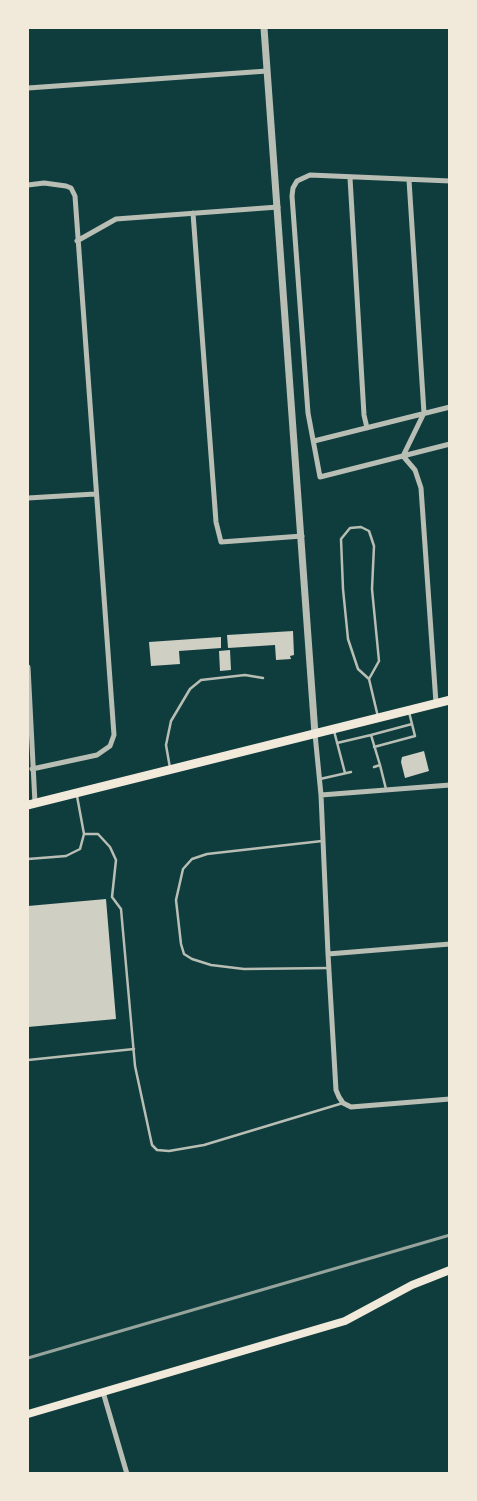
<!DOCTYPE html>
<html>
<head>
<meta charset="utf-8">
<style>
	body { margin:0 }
	#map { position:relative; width:477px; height:1501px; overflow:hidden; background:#0f3d3e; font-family:Manrope,sans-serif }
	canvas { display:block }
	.frame { position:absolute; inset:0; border:29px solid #f1e9da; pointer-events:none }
</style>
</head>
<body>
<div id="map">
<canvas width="477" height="1501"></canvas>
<div class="frame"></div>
</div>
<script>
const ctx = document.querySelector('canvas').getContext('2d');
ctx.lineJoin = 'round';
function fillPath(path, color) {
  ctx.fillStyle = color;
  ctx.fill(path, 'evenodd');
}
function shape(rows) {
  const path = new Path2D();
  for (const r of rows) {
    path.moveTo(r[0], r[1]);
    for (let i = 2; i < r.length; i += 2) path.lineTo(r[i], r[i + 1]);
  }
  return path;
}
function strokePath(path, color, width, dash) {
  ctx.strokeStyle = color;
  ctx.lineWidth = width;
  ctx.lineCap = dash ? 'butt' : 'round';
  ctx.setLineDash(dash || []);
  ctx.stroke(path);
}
const building = shape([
	[293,631,294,655,290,656,291,659,276,660,275,645,228,648,227,635],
	[221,637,221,648,179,651,180,664,151,666,149,642],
	[230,650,231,670,220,671,219,651],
	[424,751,429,771,405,778,401,762,402,757],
	[106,899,116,1019,28,1027,28,906]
]);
const service = shape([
	[369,679,379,661,372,589,374,546,369,531,361,527,350,528,341,539,343,589,348,639,358,669,369,679,378,717],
	[334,731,345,773],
	[371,735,412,724],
	[337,743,371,735,380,765],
	[374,747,415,736,409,712],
	[374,767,380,765,386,789],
	[170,768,166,745,171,721,190,689,201,680,245,675,263,678],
	[320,779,351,772],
	[84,834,98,834,110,847,116,860,112,897,121,909,135,1066,152,1145,157,1150,169,1151,204,1145,343,1103],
	[322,841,207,854,192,859,183,869,176,900,181,944,184,954,192,959,211,965,244,969,329,968],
	[28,859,66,856,80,849,84,834,77,796],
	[28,1060,134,1049]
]);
const minor = shape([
	[28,88,267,71],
	[350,178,364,415,367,428],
	[409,180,424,413,403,456,415,470,421,488,436,703],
	[450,181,310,175,297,181,293,188,292,196,308,413,320,477,450,444],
	[28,185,44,183,66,186,71,188,75,196,114,735,110,746,97,755,32,769],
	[193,213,216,522,221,542,302,536],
	[77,241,116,219,278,207],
	[314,441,450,407],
	[28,498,95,494],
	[28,667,35,803],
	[315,734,321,795,328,954,336,1090,339,1097,343,1103,351,1107,450,1099],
	[321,795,450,785],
	[328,954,450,944],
	[103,1392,127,1474]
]);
const tertiary = shape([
	[264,28,315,734]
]);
const secondary = shape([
	[28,1414,345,1321,412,1285,450,1270]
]);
const primary = shape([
	[28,805,450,700]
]);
const rail = shape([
	[28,1358,450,1235]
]);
fillPath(building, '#cfcfc3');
strokePath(service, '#b8beb3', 2.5);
strokePath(minor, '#b8beb3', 5);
strokePath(tertiary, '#b8beb3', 7);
strokePath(secondary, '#f1e9da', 8);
strokePath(primary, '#f1e9da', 9);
strokePath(rail, '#97a49c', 3);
</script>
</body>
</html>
